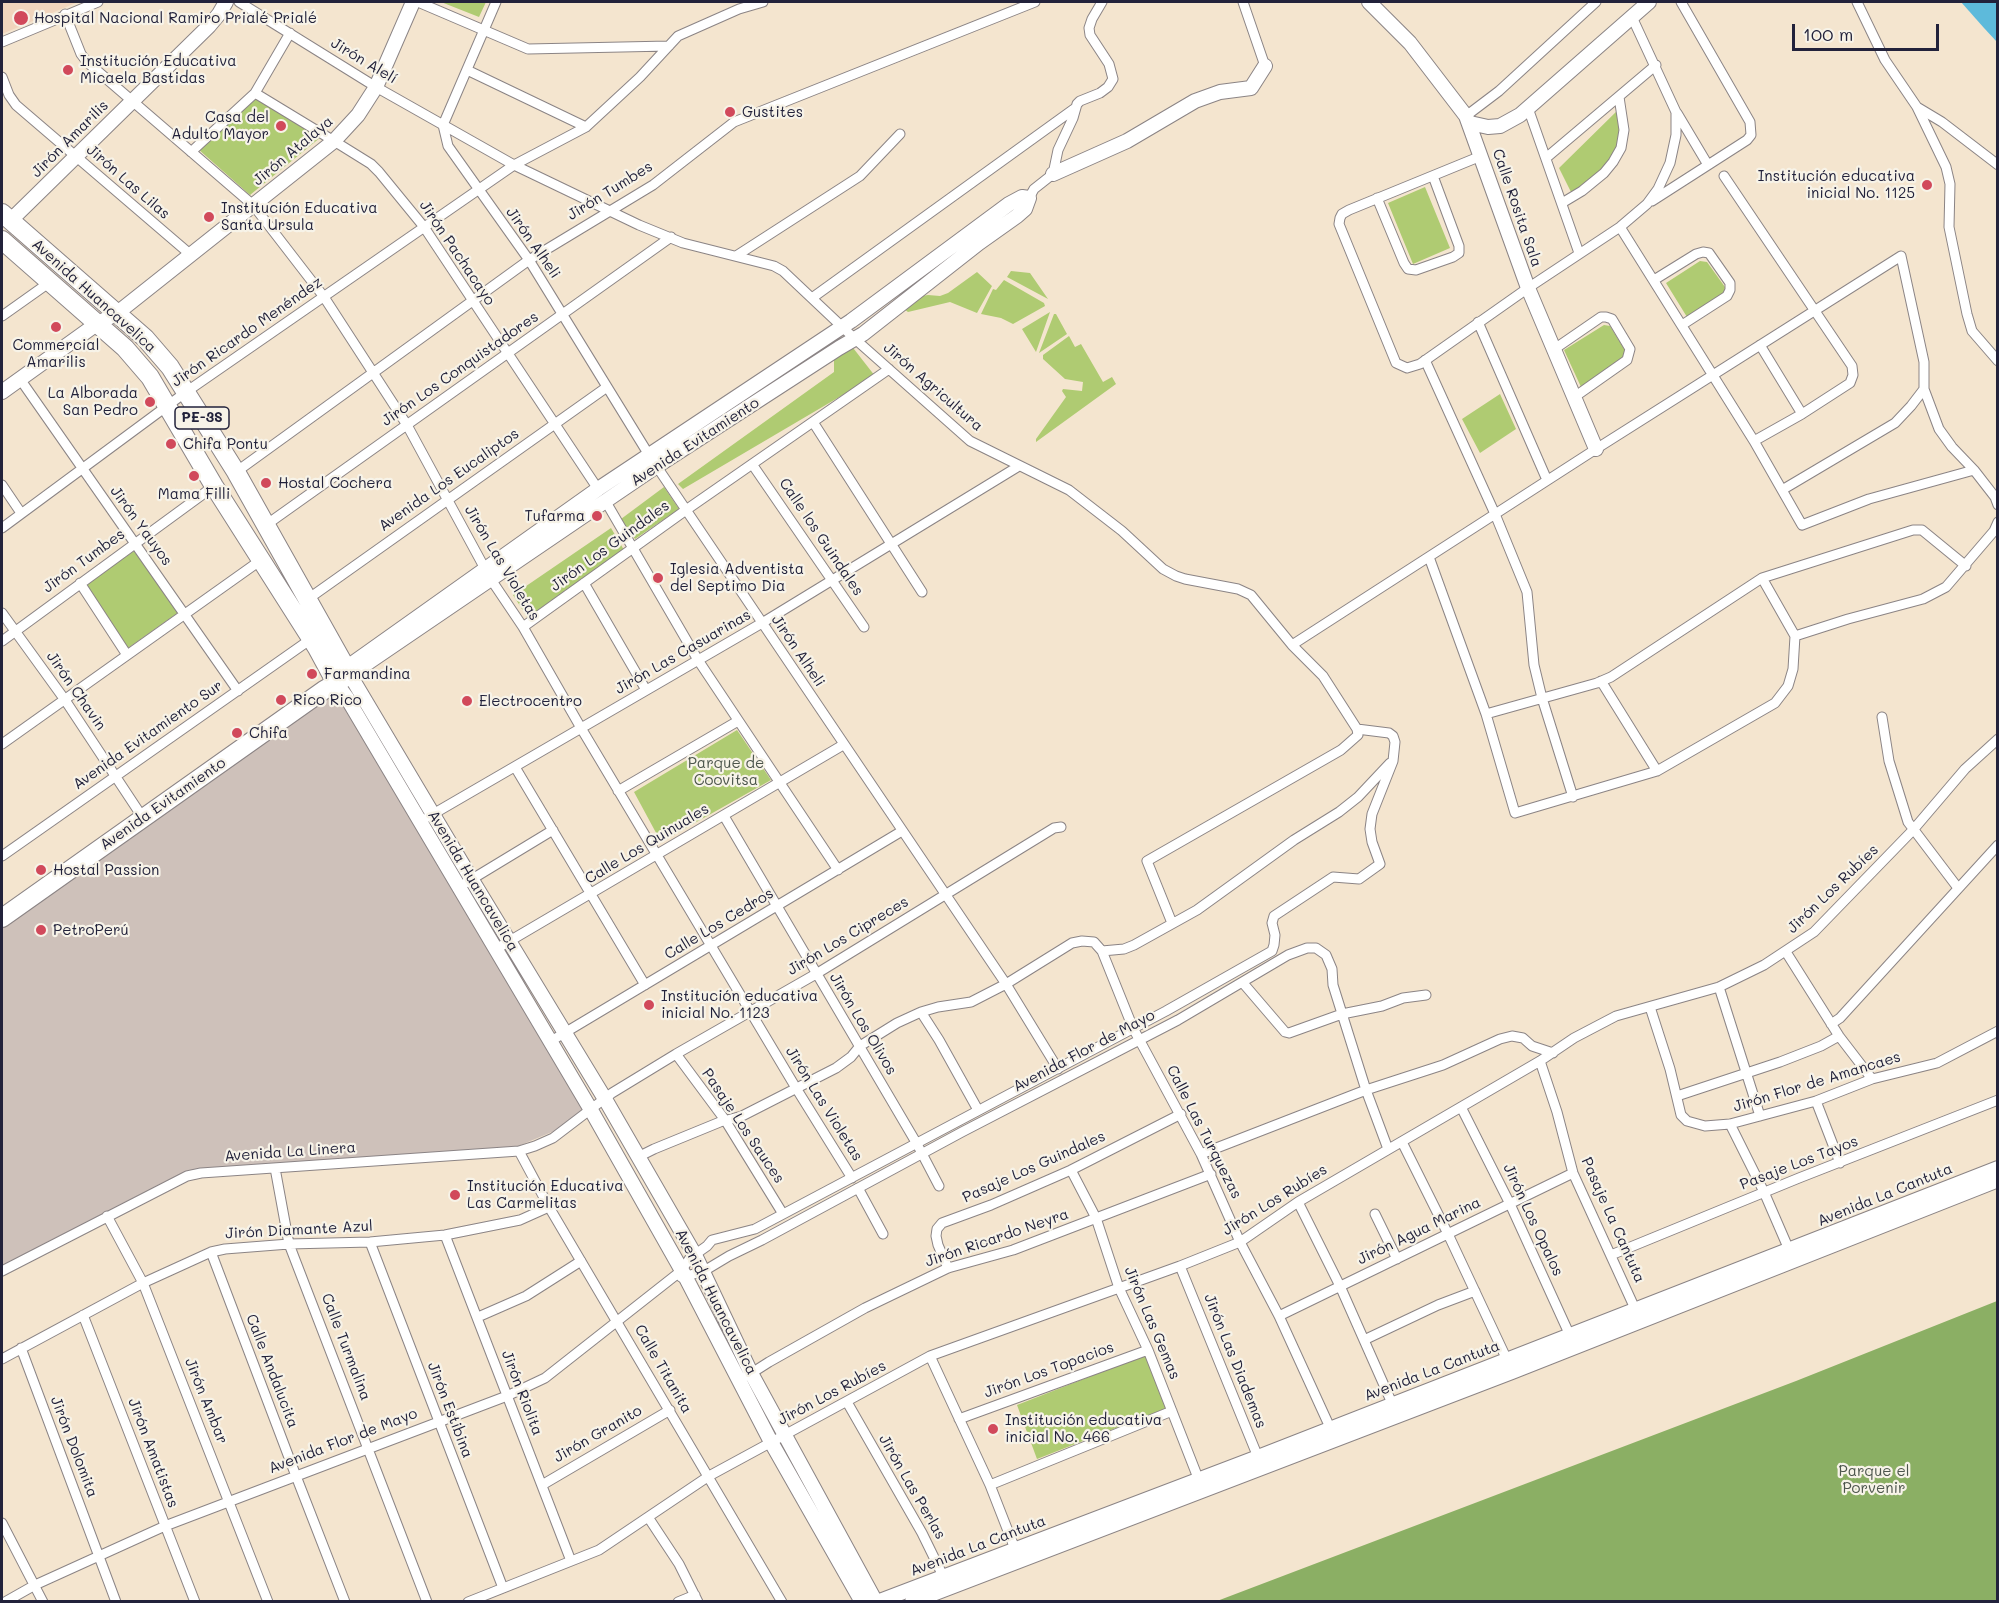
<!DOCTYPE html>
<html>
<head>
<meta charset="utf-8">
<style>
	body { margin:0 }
	#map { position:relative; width:1999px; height:1603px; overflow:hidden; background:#f4e5cf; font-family:Mali,sans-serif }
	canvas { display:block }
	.frame { position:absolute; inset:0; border:3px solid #22223b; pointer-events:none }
	.scale { position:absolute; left:1792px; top:24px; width:147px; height:27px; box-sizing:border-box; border:3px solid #22223b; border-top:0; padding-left:8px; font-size:18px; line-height:21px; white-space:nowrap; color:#22223b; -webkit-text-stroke:4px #f7f3e8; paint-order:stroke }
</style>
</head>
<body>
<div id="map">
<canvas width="1999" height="1603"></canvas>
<div class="frame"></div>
<div class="scale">100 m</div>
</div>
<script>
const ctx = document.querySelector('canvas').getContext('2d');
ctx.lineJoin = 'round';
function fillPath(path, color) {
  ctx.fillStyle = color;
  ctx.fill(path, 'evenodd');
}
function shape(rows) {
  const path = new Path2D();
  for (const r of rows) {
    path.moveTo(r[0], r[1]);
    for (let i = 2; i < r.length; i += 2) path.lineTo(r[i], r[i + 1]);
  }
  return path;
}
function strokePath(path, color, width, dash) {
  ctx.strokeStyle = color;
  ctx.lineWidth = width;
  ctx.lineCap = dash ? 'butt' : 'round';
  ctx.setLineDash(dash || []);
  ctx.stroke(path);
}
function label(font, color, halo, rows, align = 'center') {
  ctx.font = font + ' Mali,sans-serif';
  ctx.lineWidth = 4.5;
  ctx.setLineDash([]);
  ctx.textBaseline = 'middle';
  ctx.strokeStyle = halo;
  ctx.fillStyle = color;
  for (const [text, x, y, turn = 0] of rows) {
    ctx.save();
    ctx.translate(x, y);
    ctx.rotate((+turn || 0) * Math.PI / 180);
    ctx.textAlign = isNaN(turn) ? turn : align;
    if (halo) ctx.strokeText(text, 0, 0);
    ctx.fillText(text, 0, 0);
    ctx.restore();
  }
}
const built = shape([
	[2,2,78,2,2,34]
]);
const industrial = shape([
	[333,689,346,699,587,1111,559,1129,516,1147,199,1169,177,1176,2,1266,2,923]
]);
const green = shape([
	[441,2,486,2,479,17],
	[256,99,321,137,250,195,198,149],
	[1620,108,1621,132,1617,154,1605,170,1572,194,1559,168],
	[1425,187,1450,248,1413,264,1388,203],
	[1700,261,1707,262,1725,287,1724,294,1687,317,1666,283],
	[1011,271,1030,273,1048,299,1007,277],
	[977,272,992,286,977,313,950,302,908,312,904,309,922,296,928,295,940,296,948,293],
	[1004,280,1044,303,1045,306,1013,324,1001,318,981,314,993,289,996,290],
	[1050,312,1036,352,1022,329],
	[1054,314,1056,314,1067,334,1039,353],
	[1604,325,1610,326,1626,352,1626,358,1581,387,1564,350],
	[1069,336,1075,347,1081,344,1103,382,1112,377,1116,384,1036,442,1036,439,1066,397,1062,391,1063,389,1082,391,1083,382,1065,379,1043,359,1043,355],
	[850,344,875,376,683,489,678,484,834,372,834,355],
	[1500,394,1516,429,1480,453,1462,419],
	[664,487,679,509,635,539,621,519],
	[611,528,624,550,529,620,513,595],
	[134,551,179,612,128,648,86,584],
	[737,730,771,780,661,842,634,792],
	[1145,1355,1167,1408,1037,1459,1017,1405]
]);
const forest = shape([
	[1997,1301,1997,1601,1217,1601,1796,1381]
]);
const water = shape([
	[1961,2,1997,2,1997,42,1984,28]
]);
const street = shape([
	[239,2,376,87,514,165,639,225,683,243,774,266,783,271,855,339,970,441,1069,490,1122,531,1163,569,1176,576,1185,579,1238,589,1251,595,1292,645,1323,676,1357,729,1358,735,1341,750,1147,861,1172,923],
	[418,2,528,49,669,46],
	[1243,2,1265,66],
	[1857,2,1885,60,1917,107,1946,167,1950,184,1949,227,1967,314,1972,331,1998,361],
	[65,14,81,54,87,62,253,205,324,297,407,425,490,578,523,627,581,728,796,1088,852,1178],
	[2,42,98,2],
	[467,70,586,127],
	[2,77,9,95,16,105,191,255],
	[255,93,334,141,371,164,379,172,424,227,598,489],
	[1917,107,1942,122,1998,165],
	[1528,108,1579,253],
	[1677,113,1708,165],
	[1466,116,1499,91,1596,2],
	[443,125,448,146,529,260,649,455,1006,984,1058,1069],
	[443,125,496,2],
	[191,152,255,93,290,33],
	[1481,156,1349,210,1342,214,1340,218,1339,224,1396,363,1407,368,1420,364,1528,288,1620,227,1647,204,1658,189,1670,163,1676,135,1676,112,1631,15],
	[1546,158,1656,65],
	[1724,176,1852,366,1853,375,1850,383,1802,414,1754,441],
	[1029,198,1034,189,1053,174,1058,150,1073,118,1077,104,1080,101,1100,93,1108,87,1113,79,1109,64,1090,35,1089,28,1092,19,1102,2],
	[1377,198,1404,263,1408,269,1416,270,1453,257,1459,253,1459,246,1433,176],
	[1652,201,1747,140,1751,135,1750,122,1681,2],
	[1562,203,1582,191,1604,173,1613,162,1621,148,1624,130,1619,97],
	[1620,227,1754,441,1802,525,1869,499,1974,470],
	[736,256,860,176,900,134],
	[1654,280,1696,254,1703,252,1709,253,1730,283,1730,290,1727,296,1682,325],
	[812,298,1074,109],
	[2,316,50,282],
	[1478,322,1547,480],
	[1760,345,1802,414],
	[1553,350,1601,317,1606,317,1612,319,1630,349,1627,360,1573,398],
	[1425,360,1495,514,1527,592,1534,665,1542,698,1573,797],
	[20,379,238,691],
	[1924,389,1939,429,1952,447,1974,470,1995,497,1998,505],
	[813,422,922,592],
	[752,464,864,627],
	[236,472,529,260,653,185,734,122,1035,2],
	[2,485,21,513],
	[606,502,698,660,838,870],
	[266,525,671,237],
	[2,528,186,392,514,165,586,127,640,77,678,36,739,9,763,2],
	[1429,557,1486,714,1515,813,1657,771,1775,703,1788,686,1793,669,1795,636,1762,578],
	[80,583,127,655],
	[584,583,646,690],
	[308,599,607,387],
	[2,613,65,700,143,818],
	[523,627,686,510,889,369],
	[1795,636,1848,619,1923,599,1946,587,1994,531,1998,522],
	[2,641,214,486],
	[1292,645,1596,449,1901,256,1924,362,1924,389,1911,406,1895,423,1782,490],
	[1601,681,1657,771],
	[1486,714,1597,683,1611,677,1762,578,1913,530,1922,530,1966,566],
	[1882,717,1889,761,1908,822,1958,888],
	[2,744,261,560],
	[515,767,645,985],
	[618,791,738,721],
	[724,816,917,1144,939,1186],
	[428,817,762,623,1019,466],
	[2,856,311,639],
	[459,887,553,830],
	[496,949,843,745],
	[1102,951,1124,949,1134,945,1197,910,1294,840,1339,812,1358,797,1390,763],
	[1786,952,1839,1036,1872,1079],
	[1243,983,1285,1032,1289,1033,1342,1014,1382,1006,1403,998,1426,995],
	[1719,987,1760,1116],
	[1650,1007,1670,1069,1681,1115,1687,1121,1705,1126,1730,1124,1816,1101,1872,1079,1937,1063,1998,1031],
	[921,1012,939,1040,978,1110],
	[1831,1024,1840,1018,1998,845],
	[551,1041,902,831],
	[676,1054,725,1120,783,1214],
	[1540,1061,1557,1112,1573,1173,1637,1313],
	[1677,1096,1780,1062,1821,1046,1839,1036],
	[1816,1101,1840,1163],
	[1461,1107,1510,1204,1572,1340],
	[1730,1124,1764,1192,1790,1252],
	[1402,1142,1448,1234,1509,1364],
	[519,1151,549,1207,782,1602],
	[1201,1154,1366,1090,1443,1065,1500,1039,1512,1036,1523,1038,1532,1046,1553,1053],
	[638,1157,654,1149,720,1122,742,1116,836,1068,851,1057,860,1046,897,1023,921,1012,938,1007,971,1002,1006,984,1072,943,1082,941,1094,942,1102,951,1133,1028,1201,1154,1240,1242,1279,1316,1333,1434],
	[275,1168,289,1244,427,1602],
	[1071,1170,1096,1218,1119,1288,1148,1350,1200,1483],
	[858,1188,883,1234],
	[1298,1202,1340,1286,1395,1410],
	[1375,1214,1397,1259],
	[107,1216,143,1283,268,1602],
	[445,1235,571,1561],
	[370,1242,503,1588],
	[211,1252,296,1476,345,1602],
	[1611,1255,1799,1178,1998,1100],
	[1180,1266,1260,1462],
	[948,1268,938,1245,936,1236,937,1229,942,1223,991,1205,1071,1170,1181,1114],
	[2,1271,187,1176,201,1173,519,1151,535,1146,553,1138,612,1093,676,1054,816,974,1054,828,1061,827],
	[681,1277,687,1276,704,1271,729,1256,762,1240,962,1132,1178,1020,1288,955,1307,948,1316,948,1326,955,1332,969,1333,985,1366,1090,1388,1149],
	[83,1315,195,1602],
	[1279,1316,1573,1173],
	[478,1317,526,1296,581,1261],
	[1364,1340,1438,1305,1475,1291],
	[21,1348,116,1602],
	[930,1356,990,1485,1017,1554],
	[2,1359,143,1283,211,1252,225,1249,289,1244,370,1242,445,1235,520,1220,549,1207],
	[747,1376,769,1362,865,1308,948,1268,1013,1250,1211,1174],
	[847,1402,922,1533,945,1580],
	[959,1419,1148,1350],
	[542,1485,670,1410],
	[990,1485,1172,1411],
	[648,1517,679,1564,698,1602],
	[2,1523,43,1602],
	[5,1602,35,1585,165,1526,507,1396,545,1378,681,1271,690,1258,707,1246,712,1240,755,1229,1166,1011,1272,951,1274,945,1275,935,1272,923,1274,916,1333,877,1359,879,1380,864,1372,842,1370,829,1372,814,1393,761,1395,742,1393,736,1389,733,1357,729],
	[468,1602,599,1550,709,1476,930,1356,1180,1266,1240,1242,1298,1202,1540,1061,1574,1038,1616,1016,1719,987,1764,965,1814,932,1913,830,1965,769,1998,739],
	[678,1602,695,1595]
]);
const secondary = shape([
	[1369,2,1410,43,1466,116,1528,288,1596,449],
	[1470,123,1488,127,1500,126,1520,115,1649,2],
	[1053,174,1127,141,1195,101,1220,92,1251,88,1265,66],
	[10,221,209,26,219,14,226,2],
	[2,392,98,323,116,314,334,141,358,115,376,87,413,2],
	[346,668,598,489,851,321,1009,204,1022,197,1029,198,1025,209,1017,216,979,243,863,334,839,348,657,466,350,675,472,880,605,1099,695,1255,751,1373,876,1602],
	[336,683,347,698,591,1110,685,1276,771,1442,862,1602],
	[877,1602,1258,1457,1998,1168],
	[912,1602,1512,1372,1998,1180]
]);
const highway = shape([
	[2,213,145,338,170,367,236,472,350,675,324,690,2,918],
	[2,240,125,348,150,377,214,486,317,648,336,683]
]);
const markers = [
	[21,18,8,"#d1495b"],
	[68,70,6,"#d1495b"],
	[730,112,6,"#d1495b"],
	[281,126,6,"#d1495b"],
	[1927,185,6,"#d1495b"],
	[209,217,6,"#d1495b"],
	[56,327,6,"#d1495b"],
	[150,402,6,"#d1495b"],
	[171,444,6,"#d1495b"],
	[194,476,6,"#d1495b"],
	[266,483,6,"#d1495b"],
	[597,516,6,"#d1495b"],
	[658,578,6,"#d1495b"],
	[312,674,6,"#d1495b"],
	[281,700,6,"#d1495b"],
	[467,701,6,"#d1495b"],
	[237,733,6,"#d1495b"],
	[41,870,6,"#d1495b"],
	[41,930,6,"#d1495b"],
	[649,1005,6,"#d1495b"],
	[455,1195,6,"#d1495b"],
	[993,1429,6,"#d1495b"]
];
const shields = [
	[202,418,54]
];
const shieldNames = [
	["PE-3S",202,418]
];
const poiNames = [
	["Hospital Nacional Ramiro Prialé Prialé",34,18],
	["Institución Educativa",80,61],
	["Micaela Bastidas",80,78],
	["Gustites",742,112],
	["Casa del",269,117,"right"],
	["Adulto Mayor",269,134,"right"],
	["Institución educativa",1915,176,"right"],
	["inicial No. 1125",1915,193,"right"],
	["Institución Educativa",221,208],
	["Santa Ursula",221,225],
	["Commercial",56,345,"center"],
	["Amarilis",56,362,"center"],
	["La Alborada",138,393,"right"],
	["San Pedro",138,410,"right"],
	["Chifa Pontu",183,444],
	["Hostal Cochera",278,483],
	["Mama Filli",194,494,"center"],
	["Tufarma",585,516,"right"],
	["Iglesia Adventista",670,569],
	["del Septimo Dia",670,586],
	["Farmandina",324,674],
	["Rico Rico",293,700],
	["Electrocentro",479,701],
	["Chifa",249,733],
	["Hostal Passion",53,870],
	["PetroPerú",53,930],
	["Institución educativa",661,996],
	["inicial No. 1123",661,1013],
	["Institución Educativa",467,1186],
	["Las Carmelitas",467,1203],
	["Institución educativa",1005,1420],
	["inicial No. 466",1005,1437]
];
const streetNames = [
	["Jirón Alelí",364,61,31],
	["Jirón Amarilis",70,139,-45],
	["Jirón Atalaya",293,151,-40],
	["Jirón Las Lilas",128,182,41],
	["Jirón Tumbes",610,191,-32],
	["Calle Rosita Sala",1517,208,71],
	["Jirón Alheli",533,243,55],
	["Jirón Pachacayo",457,253,56],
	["Avenida Huancavelica",94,296,42],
	["Jirón Ricardo Menéndez",247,332,-35],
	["Jirón Los Conquistadores",460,369,-35],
	["Jirón Agricultura",933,387,41],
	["Avenida Evitamiento",695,442,-33],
	["Avenida Los Eucaliptos",449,480,-35],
	["Jirón Yauyos",141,526,54],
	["Calle los Guindales",821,537,56],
	["Jirón Los Guindales",610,546,-36],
	["Jirón Tumbes",84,561,-36],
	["Jirón Las Violetas",502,563,59],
	["Jirón Alheli",798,651,56],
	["Jirón Las Casuarinas",683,652,-30],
	["Jirón Chavin",76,691,55],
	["Avenida Evitamiento Sur",148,735,-35],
	["Avenida Evitamiento",163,804,-35],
	["Calle Los Quinuales",647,844,-31],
	["Avenida Huancavelica",473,881,59],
	["Jirón Los Rubíes",1833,889,-44],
	["Calle Los Cedros",719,924,-31],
	["Jirón Los Cipreces",848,936,-31],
	["Jirón Los Olivos",863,1024,59],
	["Avenida Flor de Mayo",1084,1051,-28],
	["Jirón Flor de Amancaes",1817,1082,-17],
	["Jirón Las Violetas",824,1104,58],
	["Pasaje Los Sauces",743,1126,56],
	["Calle Las Turquezas",1204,1132,63],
	["Avenida La Linera",290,1152,-4],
	["Pasaje Los Tayos",1799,1163,-21],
	["Pasaje Los Guindales",1034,1167,-24],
	["Avenida La Cantuta",1885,1195,-22],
	["Jirón Los Rubíes",1275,1200,-32],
	["Jirón Los Opalos",1533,1220,65],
	["Pasaje La Cantuta",1613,1220,66],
	["Jirón Diamante Azul",299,1230,-3],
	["Jirón Agua Marina",1419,1231,-26],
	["Jirón Ricardo Neyra",997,1238,-19],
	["Avenida Huancavelica",716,1302,63],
	["Jirón Las Gemas",1152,1323,67],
	["Calle Turmalina",346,1347,69],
	["Jirón Las Diademas",1235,1361,68],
	["Calle Titanita",663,1369,60],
	["Jirón Los Topacios",1049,1370,-20],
	["Calle Andalucita",272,1371,69],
	["Avenida La Cantuta",1432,1371,-21],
	["Jirón Riolita",522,1393,69],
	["Jirón Los Rubíes",832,1393,-28],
	["Jirón Ambar",206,1401,68],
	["Jirón Estibina",450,1410,69],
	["Jirón Granito",598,1434,-30],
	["Avenida Flor de Mayo",343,1441,-21],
	["Jirón Dolomita",74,1447,69],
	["Jirón Amatistas",153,1453,69],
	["Jirón Las Perlas",912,1487,60],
	["Avenida La Cantuta",978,1546,-21]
];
const parkNames = [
	["Parque de",726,763],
	["Coovitsa",726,780],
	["Parque el",1874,1471],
	["Porvenir",1874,1488]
];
fillPath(built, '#f1d5bd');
fillPath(industrial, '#cec1ba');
fillPath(green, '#afcb72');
fillPath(forest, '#8baf64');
fillPath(water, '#5dbadb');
strokePath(street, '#8b8485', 11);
strokePath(secondary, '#8b8485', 16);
strokePath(highway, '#8b8485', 20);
strokePath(street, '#fff', 9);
strokePath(secondary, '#fff', 14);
strokePath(highway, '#fff', 18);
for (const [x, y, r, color] of markers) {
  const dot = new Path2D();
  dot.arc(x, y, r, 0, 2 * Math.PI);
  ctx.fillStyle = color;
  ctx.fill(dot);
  strokePath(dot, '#f7f3e8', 2);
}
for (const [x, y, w] of shields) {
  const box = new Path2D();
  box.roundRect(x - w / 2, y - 11, w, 22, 4.5);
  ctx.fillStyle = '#f7f3e8';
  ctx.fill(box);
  strokePath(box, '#22223b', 1.5);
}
label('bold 14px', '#22223b', null, shieldNames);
label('15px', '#22223b', '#f7f3e8', poiNames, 'left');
label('15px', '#22223b', '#f7f3e8', streetNames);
label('15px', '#4c554c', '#f7f3e8', parkNames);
</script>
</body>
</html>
